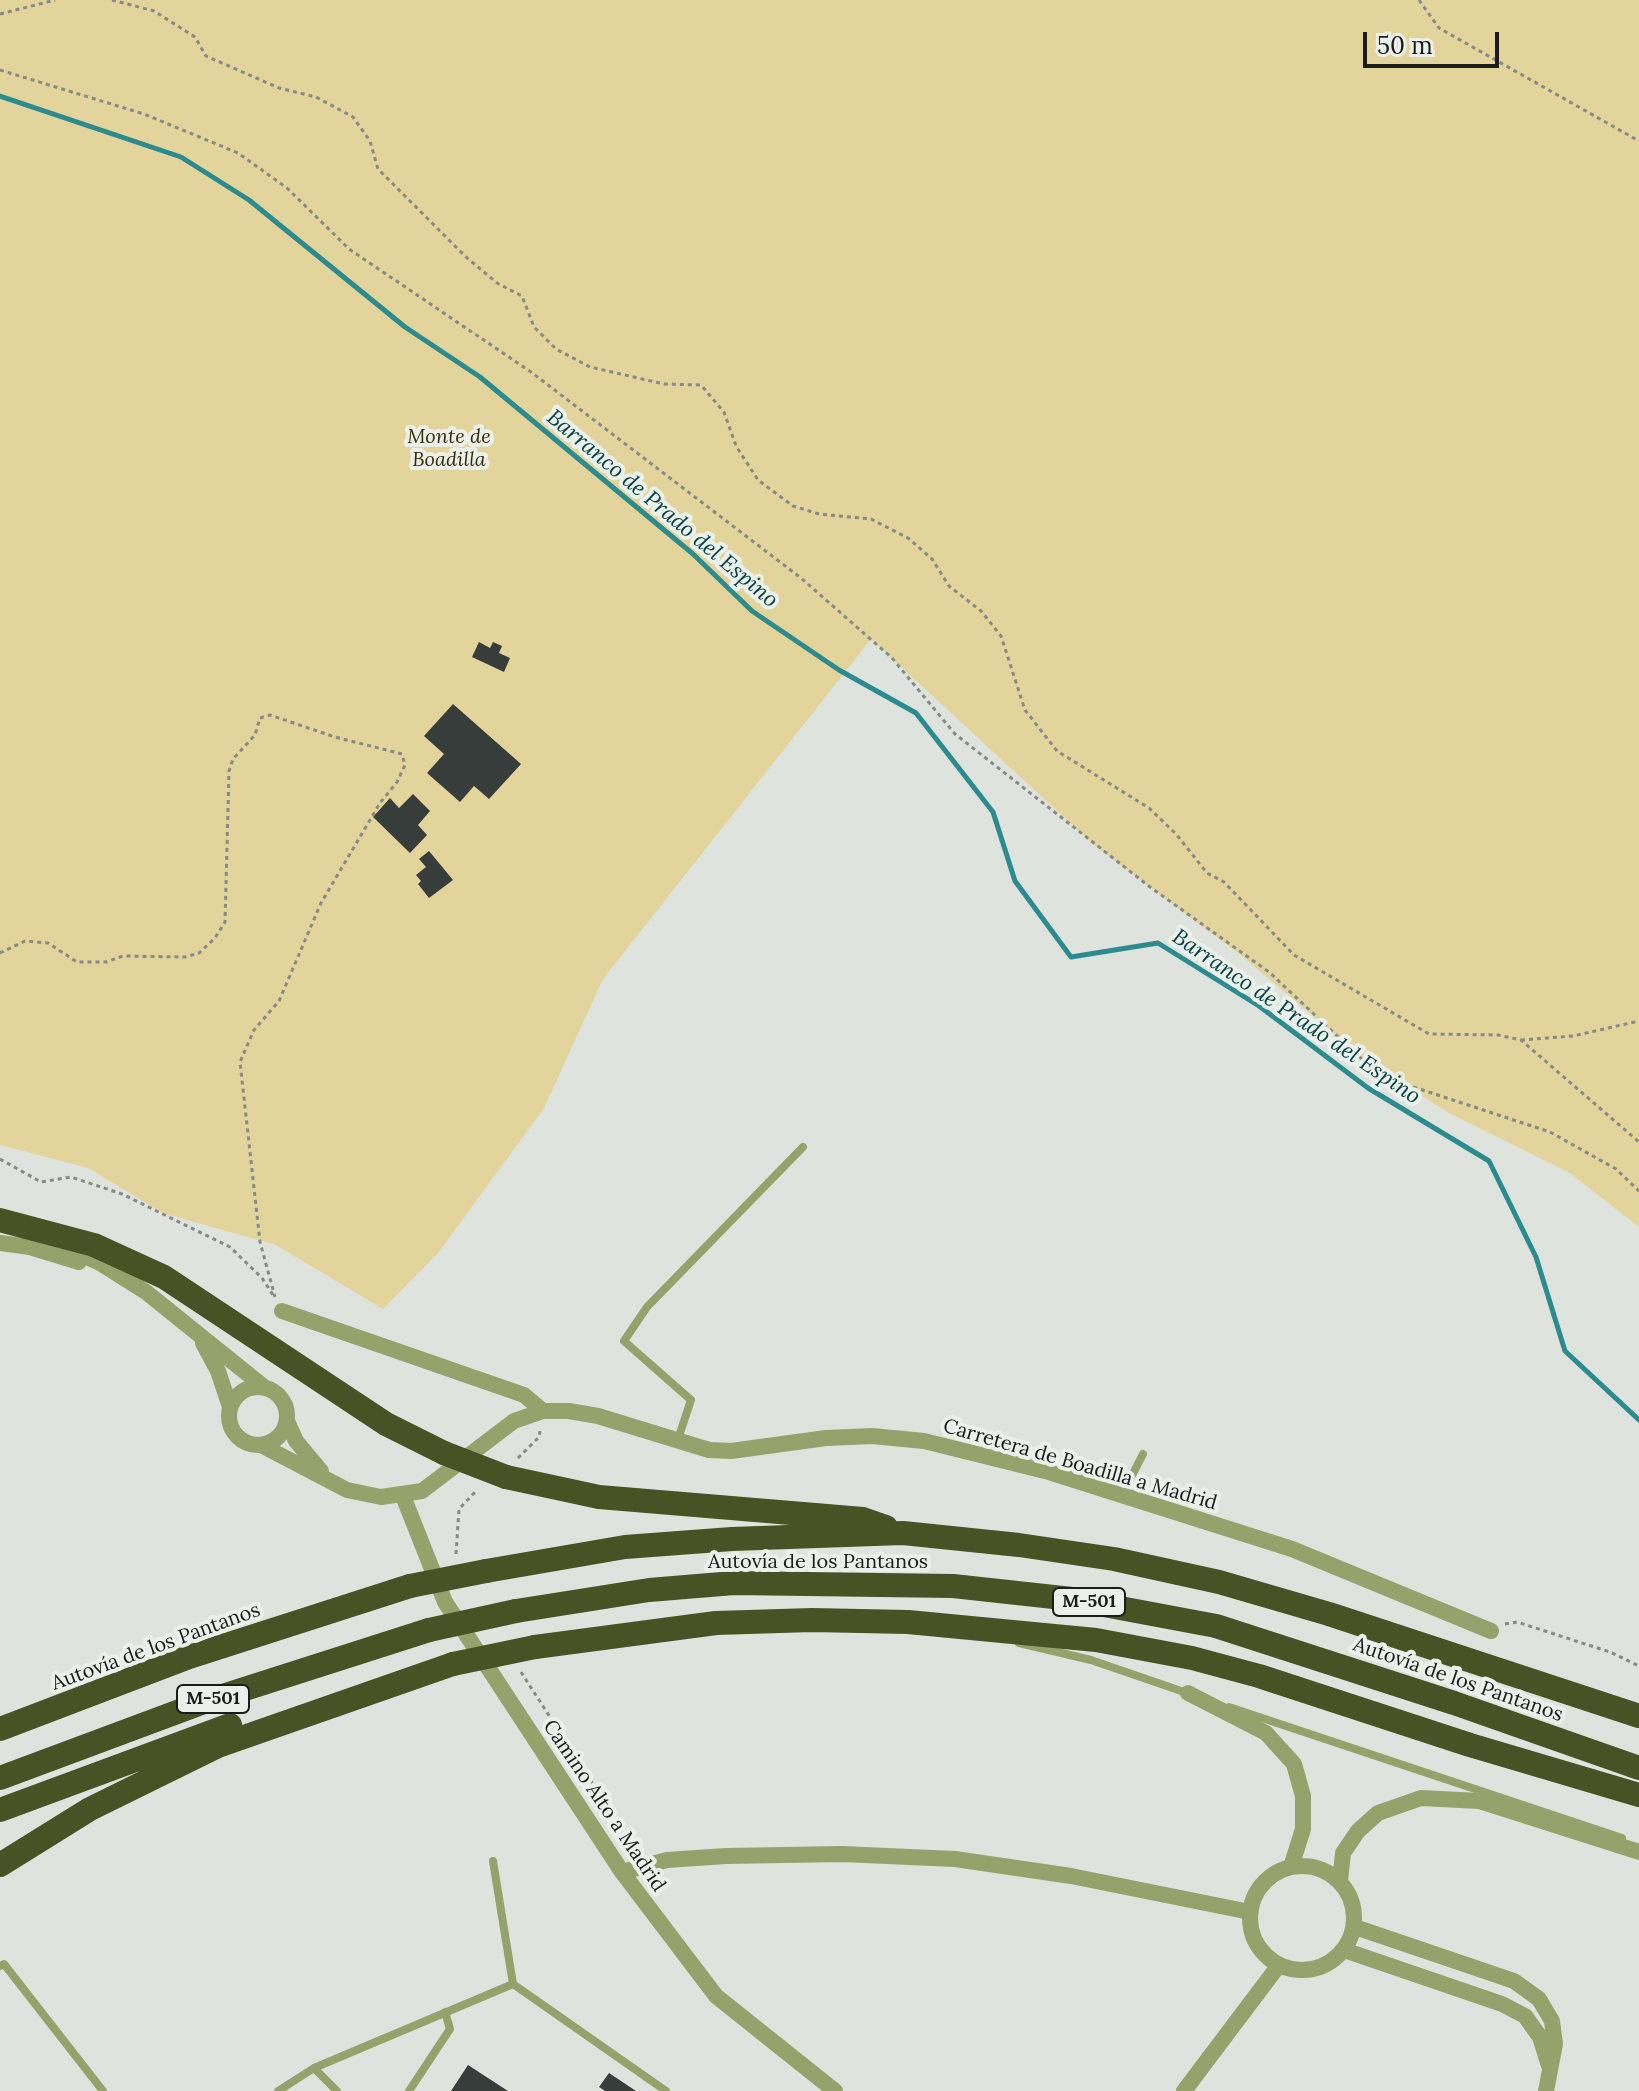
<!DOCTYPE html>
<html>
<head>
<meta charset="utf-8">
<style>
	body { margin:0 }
	#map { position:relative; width:1639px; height:2091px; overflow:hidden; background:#dee3de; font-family:Lora,serif }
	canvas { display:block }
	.scale { position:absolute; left:1363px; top:32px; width:136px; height:36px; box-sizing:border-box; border:4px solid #1b1d1b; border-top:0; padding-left:10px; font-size:24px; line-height:28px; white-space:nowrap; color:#1b1d1b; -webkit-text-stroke:6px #ebf0eb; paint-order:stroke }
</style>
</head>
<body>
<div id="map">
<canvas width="1639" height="2091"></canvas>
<div class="scale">50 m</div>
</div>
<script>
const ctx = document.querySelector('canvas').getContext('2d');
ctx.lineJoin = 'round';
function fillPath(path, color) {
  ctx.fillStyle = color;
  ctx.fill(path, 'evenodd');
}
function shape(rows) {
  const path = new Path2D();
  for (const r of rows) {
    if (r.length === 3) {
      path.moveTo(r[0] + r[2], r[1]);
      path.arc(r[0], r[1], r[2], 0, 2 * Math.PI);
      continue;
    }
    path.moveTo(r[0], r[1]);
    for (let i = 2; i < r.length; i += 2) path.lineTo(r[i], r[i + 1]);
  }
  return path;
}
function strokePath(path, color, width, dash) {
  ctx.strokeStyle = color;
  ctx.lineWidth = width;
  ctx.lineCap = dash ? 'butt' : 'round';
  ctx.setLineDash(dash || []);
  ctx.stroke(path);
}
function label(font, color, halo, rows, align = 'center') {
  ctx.font = font + ' Lora,serif';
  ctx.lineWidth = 8;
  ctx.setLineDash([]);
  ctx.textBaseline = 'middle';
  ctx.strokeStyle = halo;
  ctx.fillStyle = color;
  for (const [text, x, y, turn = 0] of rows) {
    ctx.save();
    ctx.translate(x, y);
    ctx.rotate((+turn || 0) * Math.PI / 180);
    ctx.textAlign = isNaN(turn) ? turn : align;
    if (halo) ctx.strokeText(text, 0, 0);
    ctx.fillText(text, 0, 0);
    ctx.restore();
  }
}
const green = shape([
	[0,0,1639,0,1639,1227,1570,1173,1449,1113,1368,1062,1242,956,1094,845,871,639,603,979,544,1108,438,1253,383,1309,276,1245,163,1213,88,1168,0,1145]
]);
const stream = shape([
	[0,96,181,157,249,200,405,327,480,377,693,554,752,611,839,670,916,713,993,812,1015,881,1071,957,1158,943,1259,1006,1368,1088,1489,1161,1536,1257,1565,1351,1639,1420]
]);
const building = shape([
	[479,642,490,648,493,642,502,646,499,653,510,658,504,672,472,657],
	[453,704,521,764,489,799,474,786,460,802,427,773,444,754,424,736],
	[413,794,430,811,418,825,427,835,410,853,373,817,390,798,399,808],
	[429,851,453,880,429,898,418,884,421,881,416,875,426,867,419,859],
	[468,2065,508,2091,451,2091],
	[609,2073,636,2091,605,2091,599,2087]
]);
const path = shape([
	[112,0,154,11,195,37,206,56,279,88,316,97,353,117,370,141,378,169,466,257,497,283,522,296,534,327,556,349,590,367,664,384,701,385,724,412,736,446,758,480,793,506,819,514,871,519,908,538,932,559,949,586,981,611,1001,636,1025,710,1057,751,1149,808,1176,834,1207,873,1224,882,1294,955,1429,1034,1498,1035,1521,1040,1639,1142],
	[1419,0,1439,28,1639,141],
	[0,14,55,0],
	[0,70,144,114,238,153,287,188,349,249,531,372,801,578,892,658,955,734,1150,887,1269,972,1380,1076,1550,1132,1616,1169,1639,1191],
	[0,953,25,941,48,943,77,962,106,962,123,956,185,957,199,953,215,938,225,922,229,771,233,759,255,735,260,718,270,715,335,737,402,754,405,765,397,782,380,803,321,903,279,1001,254,1030,240,1062,260,1242,275,1297],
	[1521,1040,1573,1036,1639,1021],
	[0,1159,41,1182,71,1177,122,1194,230,1247,262,1278,273,1295],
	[518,1458,539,1437,540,1431],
	[456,1554,459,1509,477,1490],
	[1505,1624,1517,1622,1610,1652,1639,1666],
	[521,1672,636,1851]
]);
const service = shape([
	[677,1442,691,1400,624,1341,647,1307,803,1147],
	[1122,1495,1143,1454],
	[1019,1643,1091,1660,1190,1694],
	[1229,1707,1622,1838],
	[0,1966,4,1964,103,2091],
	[513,1984,666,2091],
	[314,2068,337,2091],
	[278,2091,314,2068,513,1984,493,1861],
	[409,2091,450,2029,445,2012]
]);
const minor = shape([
	[0,1243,30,1247,79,1262],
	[67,1248,100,1263,146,1292,264,1387],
	[282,1311,524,1395,543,1411],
	[203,1343,218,1371,230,1407],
	[258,1416,29],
	[287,1421,296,1441,321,1471],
	[261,1445,347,1490,381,1497,422,1491,514,1421,543,1411,569,1411,598,1416,709,1450,731,1451,826,1438,872,1436,924,1441,1049,1472,1292,1549,1491,1631],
	[403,1496,445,1602,622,1872,716,1996,835,2091],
	[1188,1693,1266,1733,1294,1764,1303,1796,1303,1829,1291,1867],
	[1302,1918,52],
	[622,1872,667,1860,726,1856,842,1854,955,1859,1071,1876,1250,1912],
	[1340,1881,1343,1853,1358,1831,1378,1813,1421,1798,1479,1801,1639,1852],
	[1355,1927,1514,1981,1539,1999,1552,2021,1555,2044,1546,2091],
	[1344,1950,1502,2004,1525,2016,1540,2037,1549,2066],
	[1184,2091,1279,1965]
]);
const motorway = shape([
	[0,1220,94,1245,164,1277,386,1424,444,1453],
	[506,1477,599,1497,863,1519,886,1527],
	[486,1571,625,1547,732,1539,903,1533,1019,1545,1114,1559,1219,1582,1329,1614,1639,1716],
	[516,1611,649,1590,734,1583,953,1586,1072,1599,1216,1626,1454,1703,1639,1768],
	[535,1647,716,1623,812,1620,908,1622,1096,1640,1192,1658,1259,1676,1470,1745,1639,1795],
	[0,1729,189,1657,410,1586],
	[0,1778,204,1702,429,1630],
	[0,1810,230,1725],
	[0,1865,90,1809,218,1746,453,1664]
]);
const motorwayBridge = shape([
	[444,1453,506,1477],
	[410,1586,486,1571],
	[429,1630,516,1611],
	[453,1664,535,1647]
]);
const shields = [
	[1089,1602,72],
	[213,1699,72]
];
const shieldNames = [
	["M-501",1089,1602],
	["M-501",213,1699]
];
const parkNames = [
	["Monte de",449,437],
	["Boadilla",449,460]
];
const streetNames = [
	["Carretera de Boadilla a Madrid",1080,1465,16],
	["Autovía de los Pantanos",818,1562],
	["Autovía de los Pantanos",156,1647,-20],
	["Autovía de los Pantanos",1458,1680,19],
	["Camino Alto a Madrid",604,1806,56]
];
const waterNames = [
	["Barranco de Prado del Espino",662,509,40],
	["Barranco de Prado del Espino",1296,1017,34]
];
fillPath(green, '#e3d49b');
strokePath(stream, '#2c8b8e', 5);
fillPath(building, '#373d3b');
strokePath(path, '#878a87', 3, [4, 4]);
strokePath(service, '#94a36c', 8);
strokePath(minor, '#94a36c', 16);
strokePath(motorway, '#475225', 24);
strokePath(motorwayBridge, '#475225', 24);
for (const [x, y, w] of shields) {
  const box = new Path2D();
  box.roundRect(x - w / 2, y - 14, w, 28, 6);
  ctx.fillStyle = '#ebf0eb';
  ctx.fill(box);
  strokePath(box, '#1b1d1b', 2);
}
label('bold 18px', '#1b1d1b', null, shieldNames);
label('italic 20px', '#382f07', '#ebf0eb', parkNames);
label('20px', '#1b1d1b', '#ebf0eb', streetNames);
label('italic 22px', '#054244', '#ebf0eb', waterNames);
</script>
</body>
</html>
